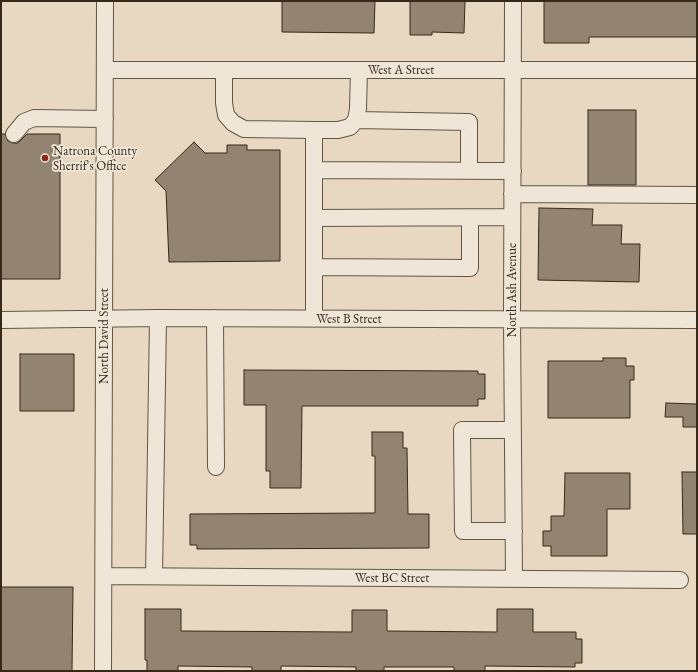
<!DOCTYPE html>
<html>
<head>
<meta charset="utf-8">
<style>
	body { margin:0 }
	#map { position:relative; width:698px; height:672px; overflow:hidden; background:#e8d8c1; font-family:"EB Garamond",serif }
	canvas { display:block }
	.frame { position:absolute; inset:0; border:2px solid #35291a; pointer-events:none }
</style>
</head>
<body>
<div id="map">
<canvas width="698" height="672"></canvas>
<div class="frame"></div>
</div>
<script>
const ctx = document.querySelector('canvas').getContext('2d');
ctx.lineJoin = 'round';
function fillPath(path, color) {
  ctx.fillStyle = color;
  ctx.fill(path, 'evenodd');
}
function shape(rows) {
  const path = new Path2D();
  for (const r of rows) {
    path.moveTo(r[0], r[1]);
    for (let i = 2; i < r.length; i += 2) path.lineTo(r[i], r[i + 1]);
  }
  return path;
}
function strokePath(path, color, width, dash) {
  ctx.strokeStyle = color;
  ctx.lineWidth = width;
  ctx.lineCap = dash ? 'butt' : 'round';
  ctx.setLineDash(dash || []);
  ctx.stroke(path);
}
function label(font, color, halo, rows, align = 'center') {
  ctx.font = font + ' "EB Garamond",serif';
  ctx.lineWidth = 3.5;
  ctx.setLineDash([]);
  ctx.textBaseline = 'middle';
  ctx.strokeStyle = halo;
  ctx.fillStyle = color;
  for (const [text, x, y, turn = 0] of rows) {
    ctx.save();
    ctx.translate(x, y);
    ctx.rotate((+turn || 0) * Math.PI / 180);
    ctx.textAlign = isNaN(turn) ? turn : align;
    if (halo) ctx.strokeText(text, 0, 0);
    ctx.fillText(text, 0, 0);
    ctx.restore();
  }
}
const building = shape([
	[282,1,375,1,374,33,282,32,282,1],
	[410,1,465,1,464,33,432,32,432,35,410,35,410,1],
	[544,1,697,1,697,37,589,37,589,43,544,43,544,1],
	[588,110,636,110,636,185,588,185,588,110],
	[1,134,5,134,8,141,13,143,18,143,27,134,60,134,60,279,1,279,1,134],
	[194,142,205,153,227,153,227,145,247,145,247,150,280,150,280,261,169,262,166,191,155,180,194,142],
	[539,208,593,209,592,225,622,225,621,244,640,244,639,282,538,280,539,208],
	[20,354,74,354,74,411,20,411,20,354],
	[603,358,626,358,626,366,634,366,634,380,630,380,630,418,548,418,548,361,603,361,603,358],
	[244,370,478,371,478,374,485,374,485,399,478,399,478,406,302,406,301,488,270,488,270,471,266,471,266,405,244,405,244,370],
	[666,403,697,404,697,427,683,427,683,417,665,417,666,403],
	[372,432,403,432,403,448,407,448,408,514,429,514,429,548,197,549,197,545,190,545,190,514,375,513,375,456,372,456,372,432],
	[682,472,697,472,697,534,683,534,682,472],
	[565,473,630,473,630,509,607,509,607,556,551,556,551,546,543,546,543,531,551,531,551,516,564,516,565,473],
	[1,587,73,587,72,671,1,671,1,587],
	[145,609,181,609,181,631,352,632,352,610,387,610,387,631,497,632,497,609,533,609,533,632,576,632,576,639,582,639,582,663,575,663,575,667,485,666,485,671,454,671,454,667,384,667,384,671,356,671,356,667,281,666,281,671,252,671,252,667,178,666,178,671,147,671,147,660,145,660,145,609]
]);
const minor = shape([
	[513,1,512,319,514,579],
	[105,70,697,70],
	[224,70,224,103,226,115,233,123,244,129,314,130,338,130,350,127,356,120,358,109,359,70],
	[356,120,469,122,469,171],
	[14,134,24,122,34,118,105,119],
	[314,170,513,171],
	[512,194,697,195],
	[314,218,512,217],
	[314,267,470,268,470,218],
	[215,318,216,467],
	[314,319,314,130],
	[1,320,158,318,697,320],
	[513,430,462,430,463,531,514,531],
	[104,576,680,580],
	[154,576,158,318],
	[103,671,105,1]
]);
const markers = [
	[45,158,4,"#8f2418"]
];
const streetNames = [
	["West A Street",401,70],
	["North Ash Avenue",512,290,-90],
	["West B Street",349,319],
	["North David Street",104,336,-90],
	["West BC Street",392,578]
];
const poiNames = [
	["Natrona County",53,151],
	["Sherrif's Office",53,166]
];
fillPath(building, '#928471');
strokePath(building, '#35291a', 1);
strokePath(minor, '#625544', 18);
strokePath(minor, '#f0e6d7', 16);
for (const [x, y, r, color] of markers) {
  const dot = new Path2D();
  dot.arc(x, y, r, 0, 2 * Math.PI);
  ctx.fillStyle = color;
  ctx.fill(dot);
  strokePath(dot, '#f0e6d7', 1.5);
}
label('13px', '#35291a', '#f0e6d7', streetNames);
label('13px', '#35291a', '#f0e6d7', poiNames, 'left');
</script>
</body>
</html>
